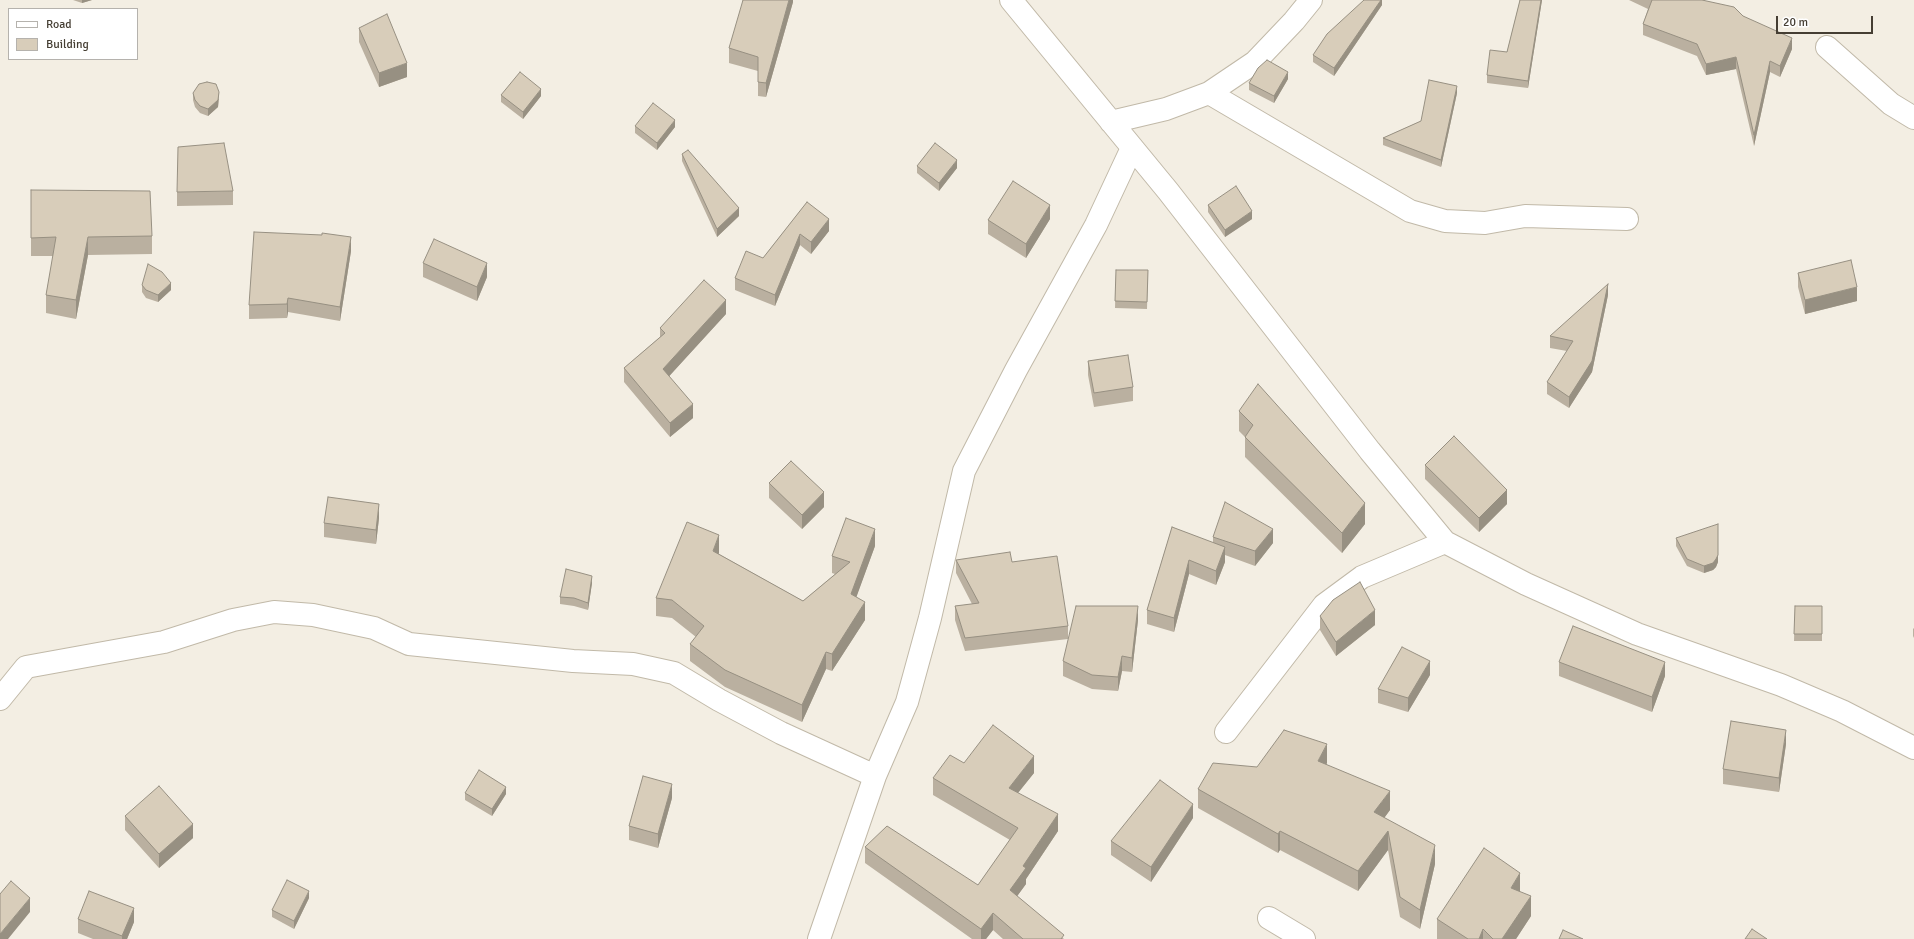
<!DOCTYPE html>
<html>
<head>
<meta charset="utf-8">
<style>
	body { margin:0 }
	#map { position:relative; width:1914px; height:939px; overflow:hidden; background:#f3eee3; font-family:Signika,sans-serif }
	canvas { display:block }
	.legend { position:absolute; left:8px; top:8px; width:130px; height:52px; box-sizing:border-box; background:#fff; border:1px solid #b5b2ad; margin:0; padding:5px 7px; list-style:none; font-size:12px; color:#453e33 }
	.legend li { display:flex; align-items:center; gap:8px; height:20px }
	.legend b { width:20px; border:1px solid #b5b2ad }
	.scale { position:absolute; left:1776px; top:16px; width:97px; height:18px; box-sizing:border-box; border:2px solid #453e33; border-top:0; padding-left:5px; font-size:12px; line-height:14px; white-space:nowrap; color:#453e33; -webkit-text-stroke:3px #fff; paint-order:stroke }
</style>
</head>
<body>
<div id="map">
<canvas width="1914" height="939"></canvas>
<ul class="legend">
<li><b style="height:5px;background:#fff"></b>Road</li>
<li><b style="height:11px;background:#d8cdba"></b>Building</li>
</ul>
<div class="scale">20 m</div>
</div>
<script>
const ctx = document.querySelector('canvas').getContext('2d');
ctx.lineJoin = 'round';
function shape(rows) {
  const path = new Path2D();
  for (const r of rows) {
    path.moveTo(r[0], r[1]);
    for (let i = 2; i < r.length; i += 2) path.lineTo(r[i], r[i + 1]);
  }
  return path;
}
function strokePath(path, color, width, dash) {
  ctx.strokeStyle = color;
  ctx.lineWidth = width;
  ctx.lineCap = dash ? 'butt' : 'round';
  ctx.setLineDash(dash || []);
  ctx.stroke(path);
}
function fillPath(path, color) {
  ctx.fillStyle = color;
  ctx.fill(path, 'evenodd');
}
const street = shape([
	[1011,0,1168,191,1370,451,1445,542,1526,584,1637,634,1781,685,1842,711,1914,748],
	[1827,47,1891,104,1914,118],
	[1209,93,1410,211,1445,221,1485,223,1525,216,1627,219],
	[1111,122,1166,109,1209,93,1255,62,1294,21,1311,0],
	[0,699,26,667,164,642,233,620,274,612,313,615,374,628,409,644,573,661,633,664,674,673,719,700,781,733,875,776],
	[1226,732,1324,605,1362,577,1445,542],
	[1269,918,1304,939],
	[819,939,875,776,907,702,930,618,964,471,1016,370,1096,225,1132,148]
]);
const wall = shape([
	[73,0,92,0,82,3],
	[793,0,793,2,766,97,758,96,758,71,729,63,729,48],
	[1382,0,1382,5,1334,76,1313,62,1313,55],
	[1520,0,1542,0,1528,88,1487,83,1487,75,1507,52],
	[1629,0,1705,0,1705,1,1743,16,1792,49,1780,77,1770,72,1754,146,1736,69,1706,75,1697,56,1643,35,1643,24,1648,9],
	[359,28,407,77,379,87,359,42],
	[1288,79,1274,103,1249,90,1249,83],
	[193,93,219,99,218,107,208,116,200,113,195,107,193,100],
	[1457,93,1441,167,1383,145,1383,138,1421,121],
	[501,95,541,96,523,119,501,102],
	[635,126,675,127,657,150,635,133],
	[682,154,739,216,717,237,682,161],
	[917,166,957,168,939,191,917,173],
	[31,190,152,236,152,254,88,255,76,319,46,313,46,295,53,256,31,256],
	[233,191,233,205,177,206,177,192],
	[807,202,829,231,811,254,800,245,775,306,735,290,735,278,763,258],
	[1208,205,1252,219,1225,237,1208,212],
	[1050,219,1026,258,988,234,988,220],
	[351,251,340,321,288,312,287,318,249,319,249,305],
	[423,263,487,277,477,301,423,277],
	[1116,270,1148,270,1147,309,1115,308],
	[1798,273,1857,301,1805,314,1798,287],
	[142,285,171,290,158,302,146,298,142,292],
	[1608,295,1592,372,1569,408,1547,394,1547,382,1567,351,1550,348,1550,336],
	[726,314,669,376,693,418,670,437,624,382,624,368,660,337,660,328],
	[1088,361,1133,387,1133,401,1094,407,1088,375],
	[1239,411,1365,524,1342,553,1245,457,1245,437,1239,431],
	[1425,465,1507,504,1479,532,1425,479],
	[769,483,824,507,802,529,769,498],
	[379,518,376,544,324,537,324,523],
	[1172,527,1213,543,1213,537,1273,543,1255,566,1225,555,1225,562,1216,585,1189,574,1174,632,1147,624,1147,610],
	[1676,538,1718,562,1716,567,1713,570,1704,573,1687,566,1676,546],
	[875,546,856,597,865,620,832,671,826,669,802,722,725,687,690,661,690,644,696,637,672,618,656,616,656,598,719,553,719,554,803,601,835,574,832,573,832,556],
	[956,560,1012,562,1068,626,1068,639,965,651,955,620,955,606,972,604,956,573],
	[592,583,588,610,574,606,560,604,560,597],
	[1795,606,1822,606,1822,641,1794,641],
	[1320,616,1375,625,1336,656,1320,630],
	[1138,620,1132,672,1122,671,1118,691,1092,689,1063,676,1063,661],
	[1914,628,1914,638,1913,636,1913,629],
	[1559,662,1665,676,1652,712,1559,676],
	[1430,675,1408,712,1378,703,1378,689],
	[1786,744,1779,792,1723,784,1723,769],
	[964,763,1034,773,1018,793,1058,831,1026,879,1026,884,1017,896,1064,939,1003,939,993,930,986,939,972,939,865,863,865,847,978,885,1010,840,933,795,933,778],
	[1327,763,1326,764,1390,810,1384,818,1435,864,1420,929,1400,917,1388,850,1358,891,1280,850,1278,853,1198,808,1198,789,1257,767],
	[465,793,506,794,492,816,465,800],
	[672,798,658,848,629,840,629,826],
	[125,816,193,838,159,868,125,830],
	[1193,818,1151,882,1111,855,1111,841],
	[1520,891,1531,916,1516,939,1437,939,1437,919],
	[309,898,294,929,272,917,272,910],
	[78,919,134,922,127,939,93,939,78,933]
]);
const shadedWall = shape([
	[82,0,92,0,82,3],
	[789,0,793,0,793,2,766,97,766,83],
	[1381,0,1382,0,1382,5,1334,76,1334,68],
	[1541,0,1542,0,1528,88,1528,81],
	[1792,38,1792,49,1780,77,1780,66],
	[1736,57,1736,69,1706,75,1706,64],
	[1770,61,1770,72,1754,146,1754,135],
	[407,63,407,77,379,87,379,73],
	[1288,72,1288,79,1274,103,1274,96],
	[1457,86,1457,93,1441,167,1441,160],
	[541,89,541,96,523,119,523,112],
	[219,92,218,107,208,116,208,109],
	[675,120,675,127,657,150,657,143],
	[957,160,957,168,939,191,939,183],
	[1050,205,1050,219,1026,258,1026,244],
	[739,208,739,216,717,237,717,229],
	[1252,211,1252,219,1225,237,1225,230],
	[829,219,829,231,811,254,811,242],
	[800,234,800,245,775,306,775,295],
	[88,237,88,255,76,319,76,300],
	[351,237,351,251,340,321,340,307],
	[487,263,487,277,477,301,477,287],
	[171,283,171,290,158,302,158,295],
	[1608,284,1608,295,1592,372,1569,408,1569,397],
	[1857,287,1857,301,1805,314,1805,300],
	[288,298,288,312,287,318,287,304],
	[726,300,726,314,663,383,663,369],
	[693,404,693,418,670,437,670,423],
	[1507,490,1507,504,1479,532,1479,518],
	[824,492,824,507,802,529,802,515],
	[1365,503,1365,524,1342,553,1342,533],
	[379,504,379,518,376,544,376,530],
	[1718,524,1718,562,1716,567,1713,570,1704,573,1704,566],
	[875,529,875,546,851,612,851,594],
	[1273,529,1273,543,1255,566,1255,551],
	[719,535,719,553,713,568,713,551],
	[1225,547,1225,562,1216,585,1216,571],
	[1189,560,1189,574,1174,632,1174,618],
	[592,576,592,583,588,610,588,603],
	[865,602,865,620,832,671,832,654],
	[1138,606,1138,620,1132,672,1132,658],
	[1375,610,1375,625,1336,656,1336,642],
	[826,652,826,669,802,722,802,705],
	[1122,656,1122,671,1118,691,1118,677],
	[1430,661,1430,675,1408,712,1408,698],
	[1665,662,1665,676,1652,712,1652,697],
	[1786,730,1786,744,1779,792,1779,778],
	[1327,744,1327,763,1318,780,1318,761],
	[1034,756,1034,773,1009,804,1009,788],
	[672,784,672,798,658,848,658,834],
	[506,787,506,794,492,816,492,809],
	[1390,791,1390,810,1374,832,1374,812],
	[1193,804,1193,818,1151,882,1151,867],
	[1058,814,1058,831,1026,879,1026,884,1010,906,1010,890,1023,866],
	[193,824,193,838,159,868,159,854],
	[1280,831,1280,850,1278,853,1278,834],
	[1388,831,1388,850,1358,891,1358,871],
	[1435,845,1435,864,1420,929,1420,910],
	[1520,873,1520,894,1511,888],
	[309,891,309,898,294,929,294,921],
	[1531,896,1531,916,1516,939,1502,939],
	[30,898,30,912,8,939,0,939,0,934],
	[134,908,134,922,127,939,122,939,122,936],
	[993,913,993,930,986,939,981,939,981,929],
	[1483,929,1483,939,1479,939]
]);
const building = shape([
	[743,0,789,0,766,83,758,82,758,57,729,48,743,0],
	[1364,0,1381,0,1334,68,1313,55,1327,34,1364,0],
	[1520,0,1541,0,1528,81,1487,75,1490,50,1507,52,1520,0],
	[1652,0,1702,0,1734,7,1743,16,1792,38,1780,66,1770,61,1754,135,1736,57,1706,64,1697,44,1643,24,1652,0],
	[387,14,407,63,379,73,359,28,387,14],
	[1267,60,1288,72,1274,96,1249,83,1258,68,1267,60],
	[520,72,541,89,523,112,501,95,520,72],
	[1429,80,1457,86,1441,160,1383,138,1421,121,1429,80],
	[207,82,216,84,219,92,218,100,208,109,200,106,195,100,193,93,199,84,207,82],
	[653,103,675,120,657,143,635,126,653,103],
	[224,143,233,191,177,192,178,147,224,143],
	[935,143,957,160,939,183,917,166,935,143],
	[688,150,739,208,717,229,682,154,688,150],
	[1013,181,1050,205,1026,244,988,220,1013,181],
	[1236,186,1252,211,1225,230,1208,205,1236,186],
	[31,190,150,191,152,236,88,237,76,300,46,295,56,237,31,238,31,190],
	[807,202,829,219,811,242,800,234,775,295,735,278,746,251,763,258,807,202],
	[254,232,322,235,322,233,351,237,340,307,288,298,287,304,249,305,254,232],
	[434,239,487,263,477,287,423,263,434,239],
	[1851,260,1857,287,1805,300,1798,273,1851,260],
	[148,264,162,272,171,283,158,295,146,290,142,285,148,264],
	[1116,270,1148,270,1147,302,1115,301,1116,270],
	[704,280,726,300,663,369,693,404,670,423,624,368,665,333,660,328,704,280],
	[1608,284,1592,361,1569,397,1547,382,1573,341,1550,336,1608,284],
	[1128,355,1133,387,1094,393,1088,361,1128,355],
	[1258,384,1365,503,1342,533,1245,437,1253,425,1239,411,1258,384],
	[1454,436,1507,490,1479,518,1425,465,1454,436],
	[791,461,824,492,802,515,769,483,791,461],
	[328,497,379,504,376,530,324,523,328,497],
	[1225,502,1273,529,1255,551,1213,537,1225,502],
	[846,518,875,529,851,594,865,602,832,654,826,652,802,705,725,670,690,644,704,626,672,600,656,598,687,522,719,535,713,551,803,601,850,562,832,556,846,518],
	[1718,524,1718,555,1716,559,1713,563,1704,566,1687,559,1676,538,1718,524],
	[1172,527,1225,547,1216,571,1189,560,1174,618,1147,610,1172,527],
	[1010,552,1012,562,1057,556,1068,626,965,638,955,606,979,603,956,560,1010,552],
	[566,569,592,576,588,603,574,598,560,597,566,569],
	[1360,582,1375,610,1336,642,1320,616,1333,600,1360,582],
	[1076,606,1138,606,1132,658,1122,656,1118,677,1092,675,1063,661,1076,606],
	[1795,606,1822,606,1822,634,1794,634,1795,606],
	[1573,626,1665,662,1652,697,1559,662,1573,626],
	[1402,647,1430,661,1408,698,1378,689,1402,647],
	[1731,721,1786,730,1779,778,1723,769,1731,721],
	[993,725,1034,756,1009,788,1058,814,1023,866,1026,868,1010,890,1064,935,1061,939,1023,939,993,913,981,929,865,847,887,826,978,885,1018,828,933,778,950,755,964,763,993,725],
	[1284,730,1327,744,1318,761,1390,791,1374,812,1435,845,1420,910,1400,897,1388,831,1358,871,1280,831,1278,834,1198,789,1213,763,1257,767,1284,730],
	[479,770,506,787,492,809,465,793,479,770],
	[643,776,672,784,658,834,629,826,643,776],
	[1160,780,1193,804,1151,867,1111,841,1160,780],
	[159,786,193,824,159,854,125,816,159,786],
	[1484,848,1520,873,1511,888,1531,896,1502,939,1493,939,1483,929,1479,939,1468,939,1437,919,1484,848],
	[287,880,309,891,294,921,272,910,287,880],
	[11,881,30,898,0,934,0,894,11,881],
	[89,891,134,908,122,936,78,919,89,891],
	[1752,929,1767,939,1745,939,1752,929],
	[1563,930,1583,939,1559,939,1563,930]
]);
strokePath(street, '#c1b9a8', 24);
strokePath(street, '#fff', 22);
fillPath(wall, '#bab0a0');
fillPath(shadedWall, '#979082');
fillPath(building, '#d8cdba');
strokePath(building, '#979082', 1);
</script>
</body>
</html>
